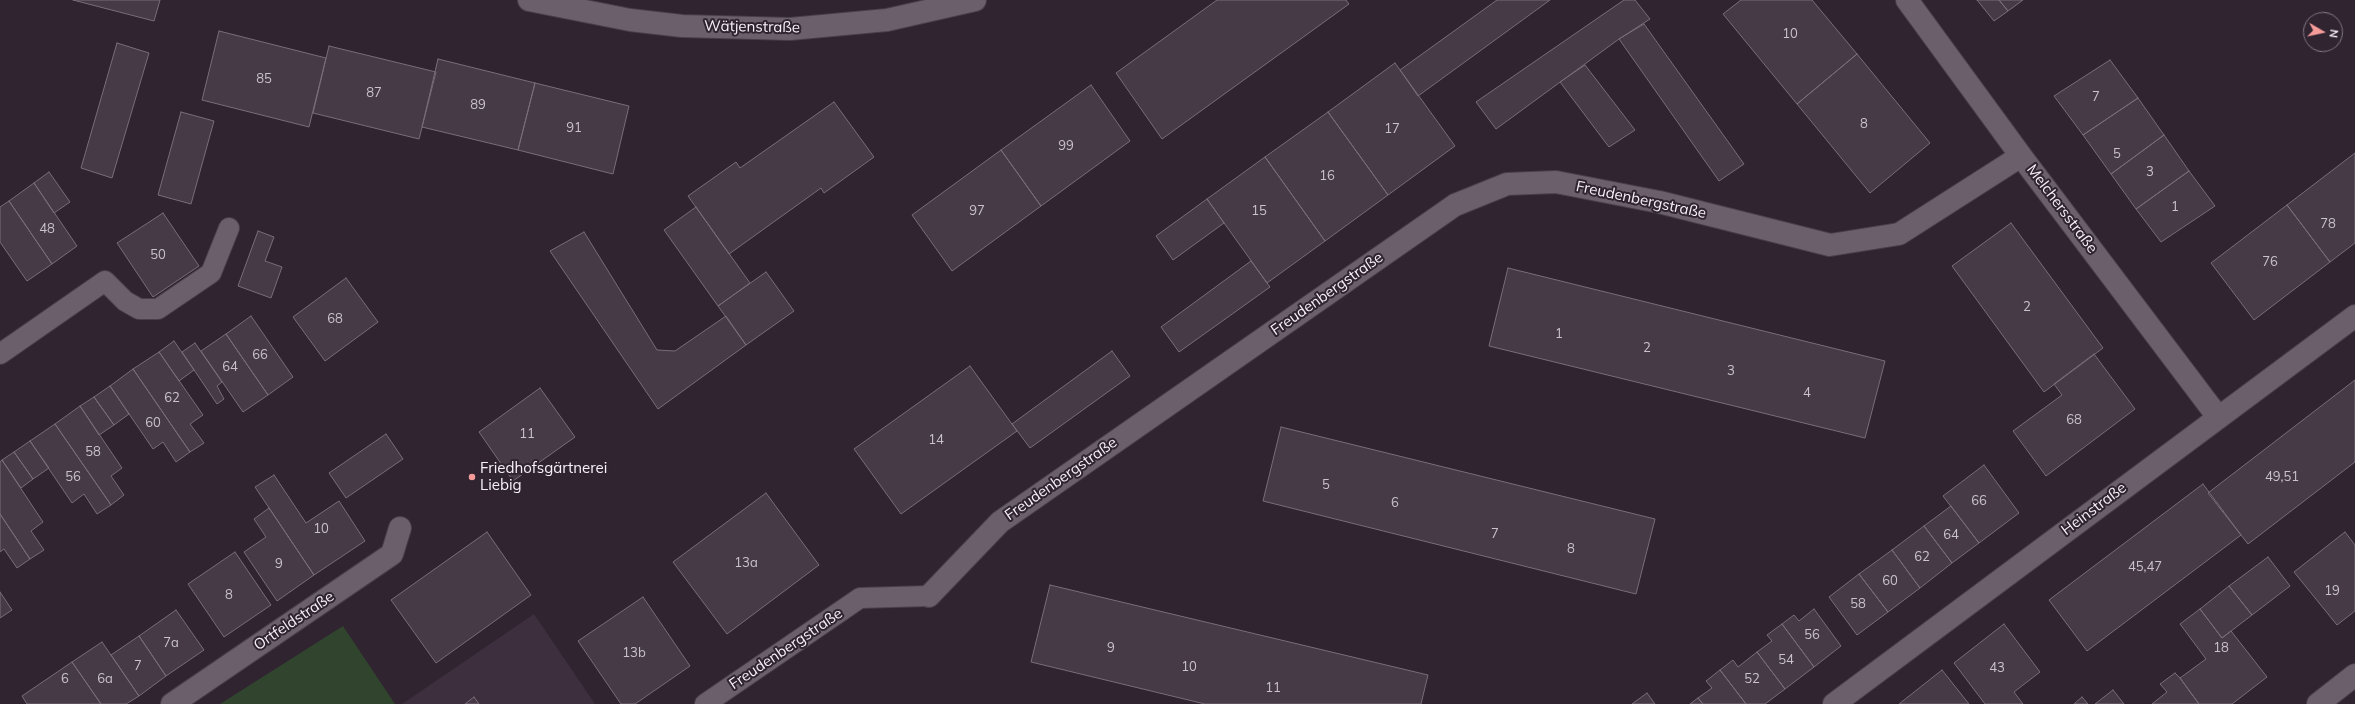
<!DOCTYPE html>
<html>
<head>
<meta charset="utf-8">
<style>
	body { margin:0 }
	#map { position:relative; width:2355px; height:704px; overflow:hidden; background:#2f2430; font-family:Mulish,sans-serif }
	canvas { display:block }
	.north { position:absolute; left:2303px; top:12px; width:40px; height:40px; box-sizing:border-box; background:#2f2430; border:1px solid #7f7680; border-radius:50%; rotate:99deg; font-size:11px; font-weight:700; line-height:16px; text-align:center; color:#f7f0f8 }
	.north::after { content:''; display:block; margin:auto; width:14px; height:18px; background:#f59b99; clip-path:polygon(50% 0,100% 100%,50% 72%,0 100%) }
</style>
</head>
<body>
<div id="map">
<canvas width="2355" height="704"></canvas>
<div class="north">N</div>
</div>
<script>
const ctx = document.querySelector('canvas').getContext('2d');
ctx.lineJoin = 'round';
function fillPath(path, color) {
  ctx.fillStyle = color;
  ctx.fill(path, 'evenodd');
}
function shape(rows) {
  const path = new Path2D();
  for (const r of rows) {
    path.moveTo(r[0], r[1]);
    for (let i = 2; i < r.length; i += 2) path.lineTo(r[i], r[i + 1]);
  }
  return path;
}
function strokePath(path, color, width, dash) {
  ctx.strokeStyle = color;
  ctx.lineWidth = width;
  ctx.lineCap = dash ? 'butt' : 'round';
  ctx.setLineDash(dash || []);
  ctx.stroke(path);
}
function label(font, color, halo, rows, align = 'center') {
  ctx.font = font + ' Mulish,sans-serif';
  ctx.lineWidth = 4;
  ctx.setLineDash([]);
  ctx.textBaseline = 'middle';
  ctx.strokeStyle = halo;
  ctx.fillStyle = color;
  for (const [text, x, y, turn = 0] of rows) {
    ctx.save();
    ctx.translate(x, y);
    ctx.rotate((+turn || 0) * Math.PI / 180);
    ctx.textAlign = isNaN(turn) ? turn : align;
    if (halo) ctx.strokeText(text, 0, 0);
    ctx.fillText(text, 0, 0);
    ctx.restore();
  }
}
const built = shape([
	[534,614,595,704,402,704]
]);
const green = shape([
	[343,626,395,704,220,704]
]);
const building = shape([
	[73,0,160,0,154,21,73,0],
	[1217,0,1346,0,1349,4,1162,139,1116,73,1217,0],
	[1497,0,1550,0,1418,96,1400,70,1497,0],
	[1624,0,1635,0,1650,19,1619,39,1496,129,1476,102,1624,0],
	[1741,0,1812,0,1857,54,1797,104,1723,14,1741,0],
	[1977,0,1999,0,2008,11,1994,21,1977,0],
	[1999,0,2023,0,2008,11,1999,0],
	[1644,24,1744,164,1719,181,1619,39,1644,24],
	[219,31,326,58,309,127,202,100,219,31],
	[117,43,149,53,112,178,81,168,117,43],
	[329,46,436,72,419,139,313,113,329,46],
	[1857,54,1930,143,1870,193,1797,104,1857,54],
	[438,59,535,83,518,150,422,127,438,59],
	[2110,60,2138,98,2083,135,2054,96,2110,60],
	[1395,63,1455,146,1388,195,1328,112,1395,63],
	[1585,65,1635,130,1609,147,1560,82,1585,65],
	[535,83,629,106,613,174,518,150,535,83],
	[1091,85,1130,141,1041,206,1001,150,1091,85],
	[2138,98,2164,135,2111,174,2083,135,2138,98],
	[834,102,874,157,824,193,821,188,729,254,688,196,736,162,740,168,834,102],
	[181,112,214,121,191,204,158,195,181,112],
	[1328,112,1388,195,1325,241,1265,157,1328,112],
	[2164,135,2189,171,2136,209,2111,174,2164,135],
	[1001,150,1041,206,952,271,912,215,1001,150],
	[2355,153,2355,243,2330,262,2287,205,2355,153],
	[1265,157,1325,241,1267,283,1207,199,1265,157],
	[2189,171,2215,206,2161,242,2136,209,2189,171],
	[49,172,70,202,54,213,34,183,49,172],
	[34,183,77,246,52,264,9,201,34,183],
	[1207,199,1224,223,1173,260,1156,236,1207,199],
	[9,201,52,264,27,281,0,242,0,207,9,201],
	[2287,205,2330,262,2254,320,2211,263,2287,205],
	[696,207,750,283,718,306,664,230,696,207],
	[163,213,199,266,153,297,117,243,163,213],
	[2011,223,2103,348,2044,392,1952,266,2011,223],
	[258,231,274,237,265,261,282,267,271,298,238,286,258,231],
	[584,232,657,350,675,351,726,316,746,345,658,409,550,251,584,232],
	[1251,261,1270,287,1179,352,1161,327,1251,261],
	[1508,268,1885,361,1865,438,1489,346,1508,268],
	[766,272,794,311,746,345,718,306,766,272],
	[346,278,378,322,325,361,293,317,346,278],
	[251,316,293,377,268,395,226,334,251,316],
	[226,334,268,395,243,412,201,351,226,334],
	[174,341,194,370,179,381,159,352,174,341],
	[195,343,222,382,217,386,224,399,217,404,182,352,195,343],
	[1112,351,1130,376,1030,448,1012,424,1112,351],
	[159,352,203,415,190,424,204,443,190,452,133,369,159,352],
	[2094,354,2135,409,2046,476,2013,431,2062,395,2054,384,2094,354],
	[970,366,1017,431,901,514,854,449,970,366],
	[133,369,190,452,176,462,163,442,153,449,110,386,133,369],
	[2355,380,2355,462,2248,544,2208,493,2355,380],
	[110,386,129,414,114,425,94,397,110,386],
	[540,388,575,437,513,481,479,432,540,388],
	[94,397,114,425,99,435,80,406,94,397],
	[80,406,122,468,111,476,124,495,111,505,55,424,80,406],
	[55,424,111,505,97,514,84,494,72,503,30,441,55,424],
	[1281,427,1655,519,1636,594,1263,501,1281,427],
	[386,434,403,459,346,498,329,473,386,434],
	[30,441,49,468,33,479,14,452,30,441],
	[14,452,33,479,21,488,2,460,14,452],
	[2,460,43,522,31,531,44,550,30,559,0,514,0,462,2,460],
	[1984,465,2019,513,1979,543,1943,496,1984,465],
	[274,475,306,523,339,501,365,541,314,575,255,487,274,475],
	[2203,484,2241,535,2087,651,2049,600,2203,484],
	[766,493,819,565,727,634,673,562,766,493],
	[1951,506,1979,543,1952,563,1924,526,1951,506],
	[269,508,314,575,277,601,244,552,266,537,254,519,269,508],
	[0,514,30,559,17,568,4,549,0,552,0,514],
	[1924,526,1952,563,1920,588,1892,550,1924,526],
	[487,532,531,595,436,663,391,600,487,532],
	[2345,532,2355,545,2355,611,2337,625,2294,572,2345,532],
	[1892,550,1920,588,1888,612,1859,574,1892,550],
	[235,552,271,605,224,637,188,584,235,552],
	[2268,557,2290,586,2252,615,2229,586,2268,557],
	[1859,574,1888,612,1857,635,1829,597,1859,574],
	[1050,585,1428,675,1421,704,1205,704,1031,662,1050,585],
	[2229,586,2252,615,2222,638,2200,609,2229,586],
	[0,592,12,610,0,618,0,592],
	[643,597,690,666,635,704,621,704,578,641,643,597],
	[1814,609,1841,646,1814,667,1782,624,1794,615,1799,621,1814,609],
	[2200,609,2222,638,2231,631,2267,677,2232,704,2199,704,2180,678,2206,659,2180,624,2200,609],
	[176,610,204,650,166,676,139,636,176,610],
	[1782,624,1814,667,1785,689,1757,652,1772,641,1767,635,1782,624],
	[2004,624,2040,672,2014,692,2023,704,1985,704,1954,663,2004,624],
	[139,636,166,676,139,696,111,655,139,636],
	[102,642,139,696,126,704,101,704,72,662,102,642],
	[1757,652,1785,689,1765,704,1746,704,1720,670,1733,660,1738,667,1757,652],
	[72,662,101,704,27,704,22,696,72,662],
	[1720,670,1746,704,1703,704,1698,698,1712,688,1706,681,1720,670],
	[1942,670,1969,704,1899,704,1942,670],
	[2175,673,2180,678,2199,704,2152,704,2167,692,2160,684,2175,673],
	[2113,690,2124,704,2095,704,2113,690],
	[1647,693,1655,704,1632,704,1647,693],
	[474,697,479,704,465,704,474,697],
	[2082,697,2088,704,2074,704,2082,697],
	[1698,698,1703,704,1690,704,1698,698]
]);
const lane = shape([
	[0,354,105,281,125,301,139,309,158,309,211,273,229,228],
	[705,704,860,598,929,596]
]);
const street = shape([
	[529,0,630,20,682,26,790,29,887,20,975,0],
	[1907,0,2021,156,2218,417],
	[929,596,1000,522,1455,205,1507,184,1556,182,1659,202,1830,245,1899,234,2021,156],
	[172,704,392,554,400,528],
	[1834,704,2355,316],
	[2318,704,2355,675]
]);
const markers = [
	[472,477,4,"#f59b99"]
];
const numberNames = [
	["10",1790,34],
	["85",264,79],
	["87",374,93],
	["7",2096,97],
	["89",478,105],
	["8",1864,124],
	["91",574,128],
	["17",1392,129],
	["99",1066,146],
	["5",2117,154],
	["3",2150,172],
	["16",1327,176],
	["1",2175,207],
	["97",977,211],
	["15",1259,211],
	["78",2328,224],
	["48",47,229],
	["50",158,255],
	["76",2270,262],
	["2",2027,307],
	["68",335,319],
	["1",1559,334],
	["2",1647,348],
	["66",260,355],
	["64",230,367],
	["3",1731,371],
	["4",1807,393],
	["62",172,398],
	["68",2074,420],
	["60",153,423],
	["11",527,434],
	["14",936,440],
	["58",93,452],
	["56",73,477],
	["49,51",2282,477],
	["5",1326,485],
	["66",1979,501],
	["6",1395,503],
	["10",321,529],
	["7",1495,534],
	["64",1951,535],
	["8",1571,549],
	["62",1922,557],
	["13a",746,563],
	["9",279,564],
	["45,47",2145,567],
	["60",1890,581],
	["19",2332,591],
	["8",229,595],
	["58",1858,604],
	["56",1812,635],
	["7a",171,643],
	["9",1111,648],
	["18",2221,648],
	["13b",634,653],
	["54",1786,660],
	["7",138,666],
	["10",1189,667],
	["43",1997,668],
	["6",65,679],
	["6a",105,679],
	["52",1752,679],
	["11",1273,688]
];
const streetNames = [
	["Wätjenstraße",752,27,1],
	["Freudenbergstraße",1641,200,12],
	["Melchersstraße",2062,209,53],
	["Freudenbergstraße",1327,294,-35],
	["Freudenbergstraße",1061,479,-35],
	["Heinstraße",2094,509,-37],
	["Ortfeldstraße",294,621,-34],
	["Freudenbergstraße",786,649,-34]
];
const poiNames = [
	["Friedhofsgärtnerei",480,468],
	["Liebig",480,485]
];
fillPath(built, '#3e2f3f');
fillPath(green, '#31452e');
fillPath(building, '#453a46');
strokePath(building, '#7a6d7b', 1);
strokePath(lane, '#483f49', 22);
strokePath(street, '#483f49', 24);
strokePath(lane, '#6b5f6c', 20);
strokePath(street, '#6b5f6c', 22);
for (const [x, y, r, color] of markers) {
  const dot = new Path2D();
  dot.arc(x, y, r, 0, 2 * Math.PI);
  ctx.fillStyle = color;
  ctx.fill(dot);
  strokePath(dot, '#2f2430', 1.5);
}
label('13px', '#cac2cc', null, numberNames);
label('15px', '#f7f0f8', '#2f2430', streetNames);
label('15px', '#f7f0f8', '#2f2430', poiNames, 'left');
</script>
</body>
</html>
